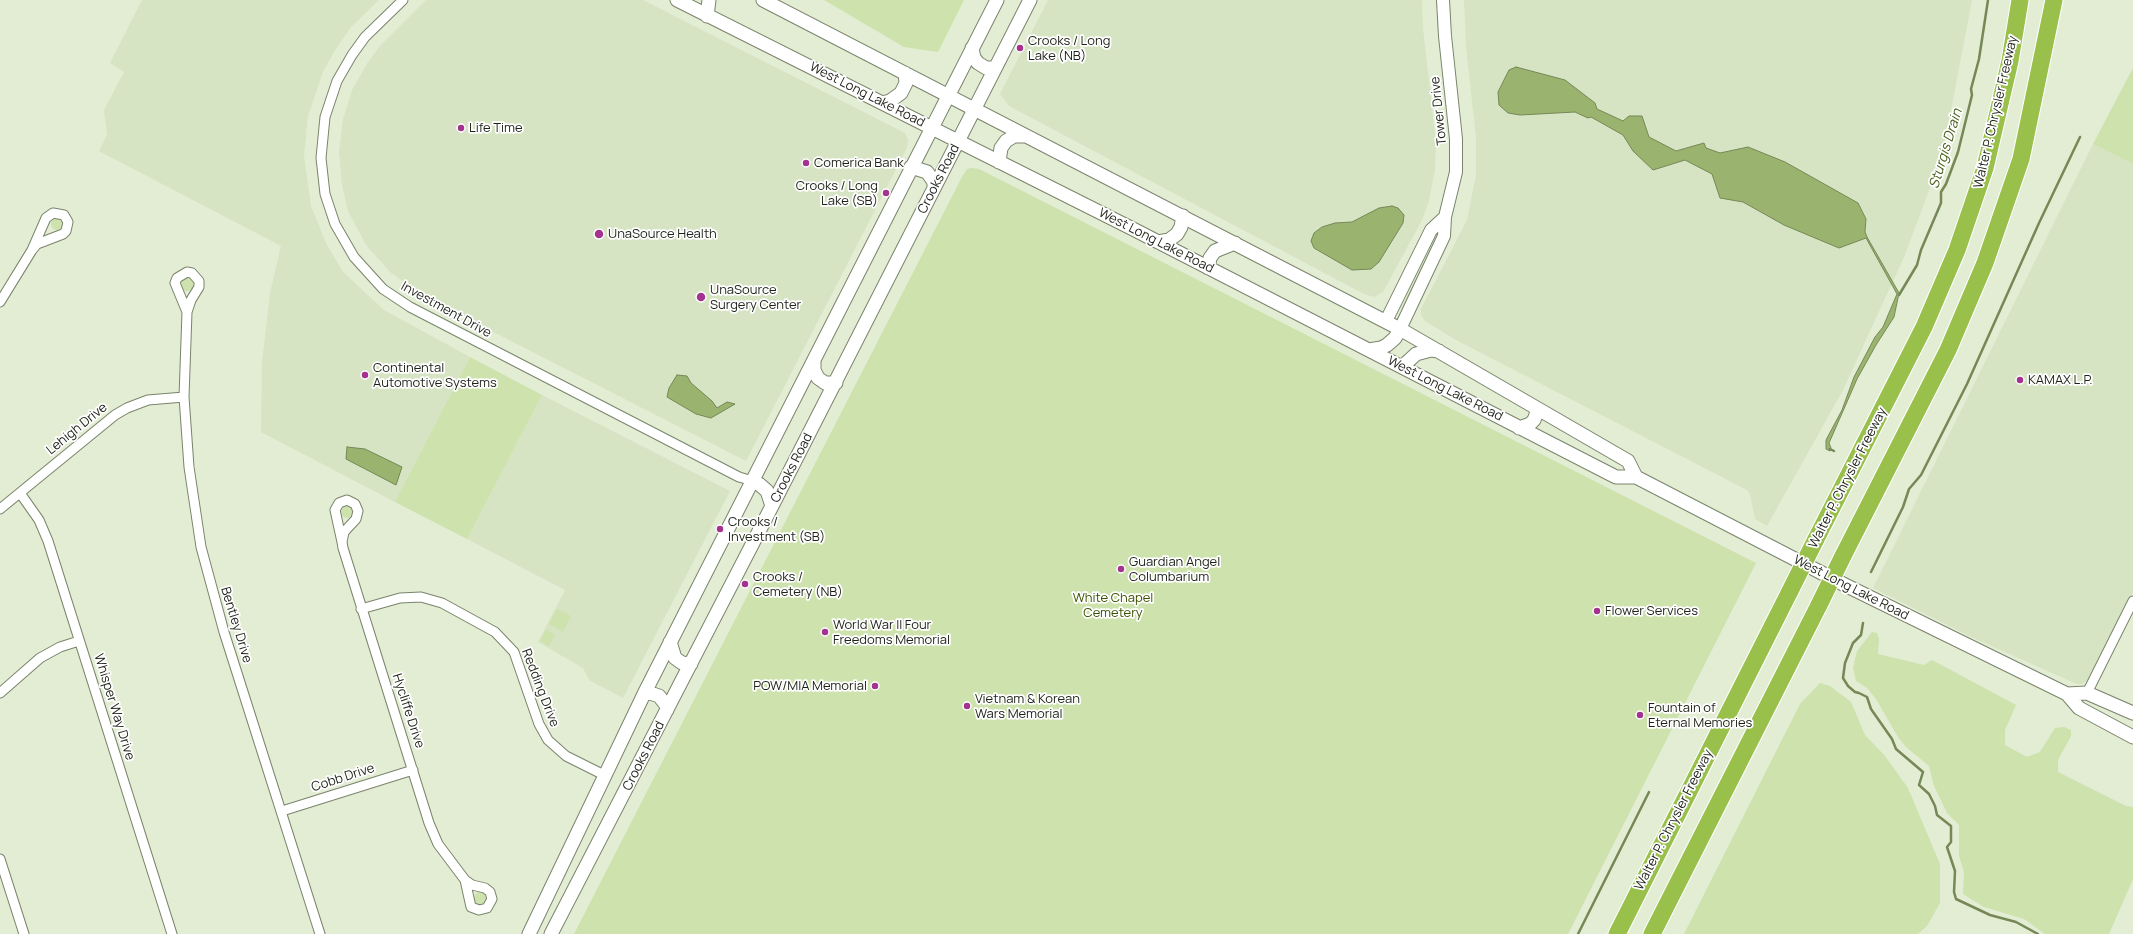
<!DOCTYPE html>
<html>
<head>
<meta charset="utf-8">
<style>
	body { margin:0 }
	canvas { display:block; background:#e2edd3 }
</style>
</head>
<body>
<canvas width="2133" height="934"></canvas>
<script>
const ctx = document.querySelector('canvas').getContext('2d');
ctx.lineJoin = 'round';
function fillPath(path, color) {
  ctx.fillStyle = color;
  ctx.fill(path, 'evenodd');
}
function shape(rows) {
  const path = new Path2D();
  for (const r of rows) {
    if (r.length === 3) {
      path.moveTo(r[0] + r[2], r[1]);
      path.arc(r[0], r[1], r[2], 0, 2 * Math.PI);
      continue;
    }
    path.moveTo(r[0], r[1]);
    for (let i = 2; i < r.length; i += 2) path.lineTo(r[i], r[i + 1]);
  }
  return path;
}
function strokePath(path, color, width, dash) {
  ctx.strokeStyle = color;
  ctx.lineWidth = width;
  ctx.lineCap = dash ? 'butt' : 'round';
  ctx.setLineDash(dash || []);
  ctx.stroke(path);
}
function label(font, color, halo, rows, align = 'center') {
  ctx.font = font + ' Manrope,sans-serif';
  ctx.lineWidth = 3.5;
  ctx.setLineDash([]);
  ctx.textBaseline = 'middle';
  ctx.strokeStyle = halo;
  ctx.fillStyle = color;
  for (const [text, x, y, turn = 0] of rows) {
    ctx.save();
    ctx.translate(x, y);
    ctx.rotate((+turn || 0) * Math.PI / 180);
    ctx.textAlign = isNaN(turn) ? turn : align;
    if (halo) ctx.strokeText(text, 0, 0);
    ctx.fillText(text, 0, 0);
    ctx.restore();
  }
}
const built = shape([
	[142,0,379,0,351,27,334,52,323,72,308,116,304,156,311,206,326,243,343,272,384,310,470,357,395,502,261,432,262,363,270,293,281,246,99,151,107,135,104,110,124,72,110,63],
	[426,0,643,0,905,133,908,140,907,148,746,461,423,296,390,272,366,245,348,211,342,185,339,152,343,119,352,90,368,62,379,47],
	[1048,0,1422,0,1423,28,1436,144,1435,170,1429,201,1422,220,1383,292,1374,297,1364,294,1009,106,1000,94],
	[1464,0,1972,0,1943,153,1905,255,1843,390,1767,526,1755,519,1750,494,1747,490,1456,340,1425,321,1421,315,1421,309,1467,220,1476,175,1476,138,1466,47],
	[2093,144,2133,164,2133,592,2088,680,2082,684,2077,684,1969,636,1873,588],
	[542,395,730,491,623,698,589,680,583,668,538,642,565,590,467,539]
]);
const green = shape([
	[824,0,964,0,938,52,904,47],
	[2133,68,2133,164,2093,144],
	[972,168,979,169,1756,563,1568,934,574,934,963,175,967,169],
	[57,224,6],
	[1438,232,1439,233,1403,309,1401,309],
	[187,284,7],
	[470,357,542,395,467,539,395,502],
	[347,512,6],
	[557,609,571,616,563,632,549,624],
	[546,630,555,635,549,646,540,641],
	[1872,632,1877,633,1879,639,1878,654,1924,665,1932,660,2016,705,2005,730,2005,745,2027,757,2040,752,2055,728,2064,727,2071,730,2071,736,2058,760,2058,772,2126,806,2133,807,2133,879,2109,934,2045,934,2024,919,1984,907,1963,894,1964,872,1959,856,1959,825,1947,813,1934,786,1929,766,1906,747,1898,737,1876,699,1867,688,1856,681,1853,668,1857,651],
	[1820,683,1830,686,1851,702,1865,735,1885,756,1908,788,1940,864,1940,903,1927,926,1918,934,1684,934,1800,704],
	[480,898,6]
]);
const water = shape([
	[1516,67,1565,80,1595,103,1597,109,1623,121,1629,116,1642,116,1649,137,1676,151,1704,143,1706,148,1720,153,1748,147,1785,162,1858,203,1866,219,1865,232,1867,237,1899,293,1894,317,1876,345,1857,379,1829,443,1831,448,1830,451,1826,449,1826,440,1842,410,1854,377,1875,337,1883,327,1897,294,1866,238,1839,248,1784,225,1743,202,1720,198,1712,174,1685,160,1653,170,1633,151,1623,135,1591,117,1588,118,1575,112,1520,115,1508,113,1499,105,1498,92,1509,70,1516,67],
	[1392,206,1398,208,1404,215,1403,223,1379,262,1371,269,1352,270,1314,248,1311,241,1314,233,1322,227,1335,223,1352,222,1379,208,1392,206],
	[677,375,687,376,691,383,712,401,717,408,727,402,735,404,711,418,696,414,667,397,669,388,677,375],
	[347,447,365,449,402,467,396,485,346,459,347,447]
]);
const stream = shape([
	[1899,295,1917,265,1921,250,1941,203,1941,192,1946,184,1958,152,1972,95,1971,89,1979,59,1988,0],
	[1830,449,1834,451],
	[1871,572,1903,507,1909,489,1921,475,1967,384,2039,223,2080,137],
	[1863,623,1861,635,1853,643,1845,663,1843,678,1848,686,1855,692,1859,693,1867,697,1871,709,1892,739,1896,749,1923,772,1919,785,1929,794,1935,806,1937,815,1951,826,1951,842,1947,847,1955,871,1954,892,1956,899,1990,915,2016,922,2038,934],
	[1578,934,1649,792]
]);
const minor = shape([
	[403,0,365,37,352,55,337,81,325,117,321,158,325,194,335,224,354,257,383,289,410,307,739,477,753,481],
	[0,302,32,250,46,218,53,213,64,215,68,222,66,231,63,234,37,244,32,250],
	[187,312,175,283,177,278,187,272,192,273,199,281,199,287,191,300,187,312,184,397,189,467,201,547,224,632,320,934],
	[20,493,39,520,48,541,172,934],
	[0,509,115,415,127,408,148,400,184,397],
	[342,542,335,510,339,503,347,500,355,504,358,511,356,519,344,532,342,542,343,548,429,823,438,844,465,880,471,907,479,910,487,908,492,899,490,892,485,888,472,885,465,880],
	[361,609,400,598,421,597,442,603,495,632,514,652,539,724,548,740,566,756,604,775],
	[0,693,40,658,60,647,79,641],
	[2087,693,2133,601],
	[282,811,413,770],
	[0,859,24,934]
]);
const tertiary = shape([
	[1386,321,1431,230,1445,217],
	[1400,329,1444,236,1445,217,1456,172,1456,139,1445,36,1443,0]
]);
const secondary = shape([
	[677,0,1133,229,1616,477,1636,477,1845,585,2067,694,2079,708,2133,737],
	[763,0,1400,329,1628,461,1636,477],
	[707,16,709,0],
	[972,48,974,58,978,63,986,68,995,68],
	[882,103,890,101,901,93,906,83,905,73],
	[999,162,1001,148,1006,141,1014,136,1026,136],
	[911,167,927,172,934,182,934,188],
	[1158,242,1169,240,1177,234,1181,227,1183,216],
	[1208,268,1210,258,1215,251,1235,243],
	[1369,350,1381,348,1387,345,1395,338,1400,329],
	[814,360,814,370,818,378,825,383,836,383],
	[1402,367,1416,354,1431,350,1439,351],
	[1519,428,1530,424,1534,420,1538,409],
	[753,481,759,484,767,491,772,506],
	[670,642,675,658,682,663,691,664],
	[644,694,650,693,659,696,666,705,667,710],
	[2067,694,2087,693,2133,713],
	[529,934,644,694,997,0],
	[551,934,772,506,1030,0]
]);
const motorway = shape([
	[1815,541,1924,327,1957,250,1985,168,2010,61,2020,0],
	[1843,556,1948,350,1985,263,2021,159,2054,0],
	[1617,934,1790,591],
	[1652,934,1819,605]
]);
const motorwayBridge = shape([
	[1790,591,1815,541],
	[1819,605,1843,556]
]);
const markers = [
	[1020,48,4,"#a3338f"],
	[461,128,4,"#a3338f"],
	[806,163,4,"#a3338f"],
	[886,193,4,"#a3338f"],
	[599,234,5,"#a3338f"],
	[701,297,5,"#a3338f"],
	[365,375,4,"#a3338f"],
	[2020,380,4,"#a3338f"],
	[720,529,4,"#a3338f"],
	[1121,569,4,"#a3338f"],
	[745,584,4,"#a3338f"],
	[1597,611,4,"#a3338f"],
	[825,632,4,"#a3338f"],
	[875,686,4,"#a3338f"],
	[967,706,4,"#a3338f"],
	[1640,715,4,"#a3338f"]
];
const poiNames = [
	["Crooks / Long",1028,41],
	["Lake (NB)",1028,56],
	["Life Time",469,128],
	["Comerica Bank",814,163],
	["Crooks / Long",878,186,"right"],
	["Lake (SB)",878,201,"right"],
	["UnaSource Health",608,234],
	["UnaSource",710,290],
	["Surgery Center",710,305],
	["Continental",373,368],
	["Automotive Systems",373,383],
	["KAMAX L.P.",2028,380],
	["Crooks /",728,522],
	["Investment (SB)",728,537],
	["Guardian Angel",1129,562],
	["Columbarium",1129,577],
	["Crooks /",753,577],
	["Cemetery (NB)",753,592],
	["Flower Services",1605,611],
	["World War II Four",833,625],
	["Freedoms Memorial",833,640],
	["POW/MIA Memorial",867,686,"right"],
	["Vietnam & Korean",975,699],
	["Wars Memorial",975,714],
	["Fountain of",1648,708],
	["Eternal Memories",1648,723]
];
const streetNames = [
	["West Long Lake Road",867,95,27],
	["Tower Drive",1439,111,-96],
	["Walter P. Chrysler Freeway",1996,112,-77],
	["Crooks Road",939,179,-63],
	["West Long Lake Road",1156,241,27],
	["Investment Drive",446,310,29],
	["West Long Lake Road",1445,389,27],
	["Lehigh Drive",77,429,-39],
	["Crooks Road",792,468,-63],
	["Walter P. Chrysler Freeway",1848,478,-63],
	["West Long Lake Road",1851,588,27],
	["Bentley Drive",236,625,73],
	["Redding Drive",540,688,69],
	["Whisper Way Drive",114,707,73],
	["Hycliffe Drive",408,711,72],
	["Crooks Road",644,756,-63],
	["Cobb Drive",343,778,-18],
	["Walter P. Chrysler Freeway",1674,820,-63]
];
const parkNames = [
	["White Chapel",1113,598],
	["Cemetery",1113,613]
];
const waterNames = [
	["Sturgis Drain",1946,149,-73]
];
fillPath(built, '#d6e4c3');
fillPath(green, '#cde2ad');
fillPath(water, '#9ab470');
strokePath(water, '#758856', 1);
strokePath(stream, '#758856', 2.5);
strokePath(minor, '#7a846c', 11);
strokePath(tertiary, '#7a846c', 14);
strokePath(secondary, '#7a846c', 15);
strokePath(motorway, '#fff', 19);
strokePath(minor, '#fff', 9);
strokePath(tertiary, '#fff', 12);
strokePath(secondary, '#fff', 13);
strokePath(motorway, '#98c04b', 17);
strokePath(motorwayBridge, '#fff', 19, []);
strokePath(motorwayBridge, '#98c04b', 17);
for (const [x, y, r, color] of markers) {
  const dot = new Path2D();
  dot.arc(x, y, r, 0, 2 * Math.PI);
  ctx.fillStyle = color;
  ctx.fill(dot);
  strokePath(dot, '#fff', 1.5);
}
label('13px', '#1e2118', '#fff', poiNames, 'left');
label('13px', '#1e2118', '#fff', streetNames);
label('13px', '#3b5101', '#fff', parkNames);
label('italic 14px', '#486017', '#fff', waterNames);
</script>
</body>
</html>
